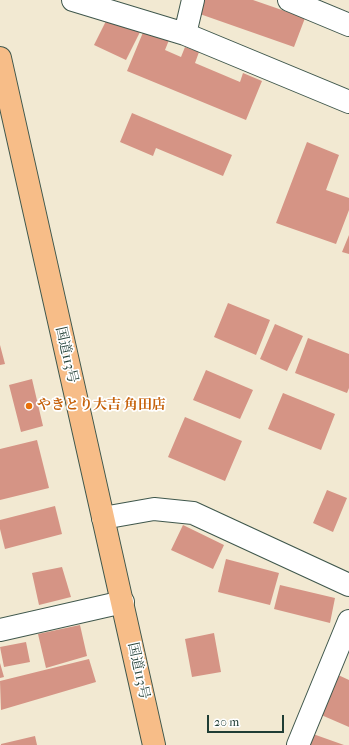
<!DOCTYPE html>
<html>
<head>
<meta charset="utf-8">
<style>
	body { margin:0 }
	#map { position:relative; width:349px; height:745px; overflow:hidden; background:#f2e9d2; font-family:"IM FELL French Canon",serif }
	canvas { display:block }
	.scale { position:absolute; left:207px; top:715px; width:77px; height:18px; box-sizing:border-box; border:2px solid #1f3d34; border-top:0; padding-left:5px; font-size:12px; line-height:14px; white-space:nowrap; color:#1f3d34; -webkit-text-stroke:3px #fff; paint-order:stroke }
</style>
</head>
<body>
<div id="map">
<canvas width="349" height="745"></canvas>
<div class="scale">20 m</div>
</div>
<script>
const ctx = document.querySelector('canvas').getContext('2d');
ctx.lineJoin = 'round';
function fillPath(path, color) {
  ctx.fillStyle = color;
  ctx.fill(path, 'evenodd');
}
function shape(rows) {
  const path = new Path2D();
  for (const r of rows) {
    path.moveTo(r[0], r[1]);
    for (let i = 2; i < r.length; i += 2) path.lineTo(r[i], r[i + 1]);
  }
  return path;
}
function strokePath(path, color, width, dash) {
  ctx.strokeStyle = color;
  ctx.lineWidth = width;
  ctx.lineCap = dash ? 'butt' : 'round';
  ctx.setLineDash(dash || []);
  ctx.stroke(path);
}
function label(font, color, halo, rows, align = 'center') {
  ctx.font = font + ' "IM FELL French Canon","Noto Serif JP",serif';
  ctx.lineWidth = 3.5;
  ctx.setLineDash([]);
  ctx.textBaseline = 'middle';
  ctx.strokeStyle = halo;
  ctx.fillStyle = color;
  for (const [text, x, y, turn = 0] of rows) {
    ctx.save();
    ctx.translate(x, y);
    ctx.rotate((+turn || 0) * Math.PI / 180);
    ctx.textAlign = isNaN(turn) ? turn : align;
    if (halo) ctx.strokeText(text, 0, 0);
    ctx.fillText(text, 0, 0);
    ctx.restore();
  }
}
const building = shape([
	[202,0,253,0,305,18,294,47,197,13],
	[108,17,140,32,126,60,94,45],
	[144,30,169,40,165,50,181,57,185,47,199,52,195,63,240,82,243,73,262,81,246,120,127,71],
	[132,113,232,155,223,176,156,148,153,156,120,142],
	[307,142,339,155,326,190,349,198,349,210,336,244,276,223],
	[349,235,349,254,342,252],
	[228,303,270,320,256,355,214,337],
	[275,324,303,336,287,371,260,359],
	[308,338,349,354,349,388,347,393,295,373],
	[0,345,5,364,0,365],
	[206,370,253,390,240,419,193,400],
	[32,379,43,426,21,432,9,385],
	[283,393,335,414,321,450,268,429],
	[185,417,242,441,225,481,168,457],
	[37,440,49,488,0,500,0,449],
	[327,490,347,498,333,532,313,523],
	[55,506,62,534,5,549,0,529,0,520],
	[183,525,224,545,213,569,171,550],
	[226,559,279,573,270,605,218,592],
	[62,567,71,597,39,605,32,573],
	[280,585,335,598,330,623,274,609],
	[80,625,87,656,46,668,38,634],
	[214,633,221,672,192,677,185,639],
	[26,642,30,662,4,667,0,647],
	[89,659,96,682,1,710,0,681],
	[0,663,4,677,0,678],
	[336,674,349,680,349,727,319,714],
	[313,734,344,745,309,745],
	[35,736,37,745,1,745,1,744]
]);
const street = shape([
	[73,0,185,34,349,102],
	[289,0,349,25],
	[185,34,193,0],
	[103,518,154,509,193,513,349,585],
	[0,630,123,602],
	[298,745,349,621]
]);
const highway = shape([
	[0,58,154,745]
]);
const markers = [
	[29,406,4,"#e8710a"]
];
const streetNames = [
	["国道113号",66,355,77],
	["国道113号",138,671,78]
];
const foodNames = [
	["やきとり大吉 角田店",37,406]
];
fillPath(building, '#d59485');
strokePath(street, '#3f574c', 24);
strokePath(highway, '#3f574c', 24);
strokePath(street, '#fff', 22);
strokePath(highway, '#f7bd88', 22);
for (const [x, y, r, color] of markers) {
  const dot = new Path2D();
  dot.arc(x, y, r, 0, 2 * Math.PI);
  ctx.fillStyle = color;
  ctx.fill(dot);
  strokePath(dot, '#fff', 1.5);
}
label('14px', '#1f3d34', '#fff', streetNames);
label('bold 14px', '#c56008', '#fff', foodNames, 'left');
</script>
</body>
</html>
